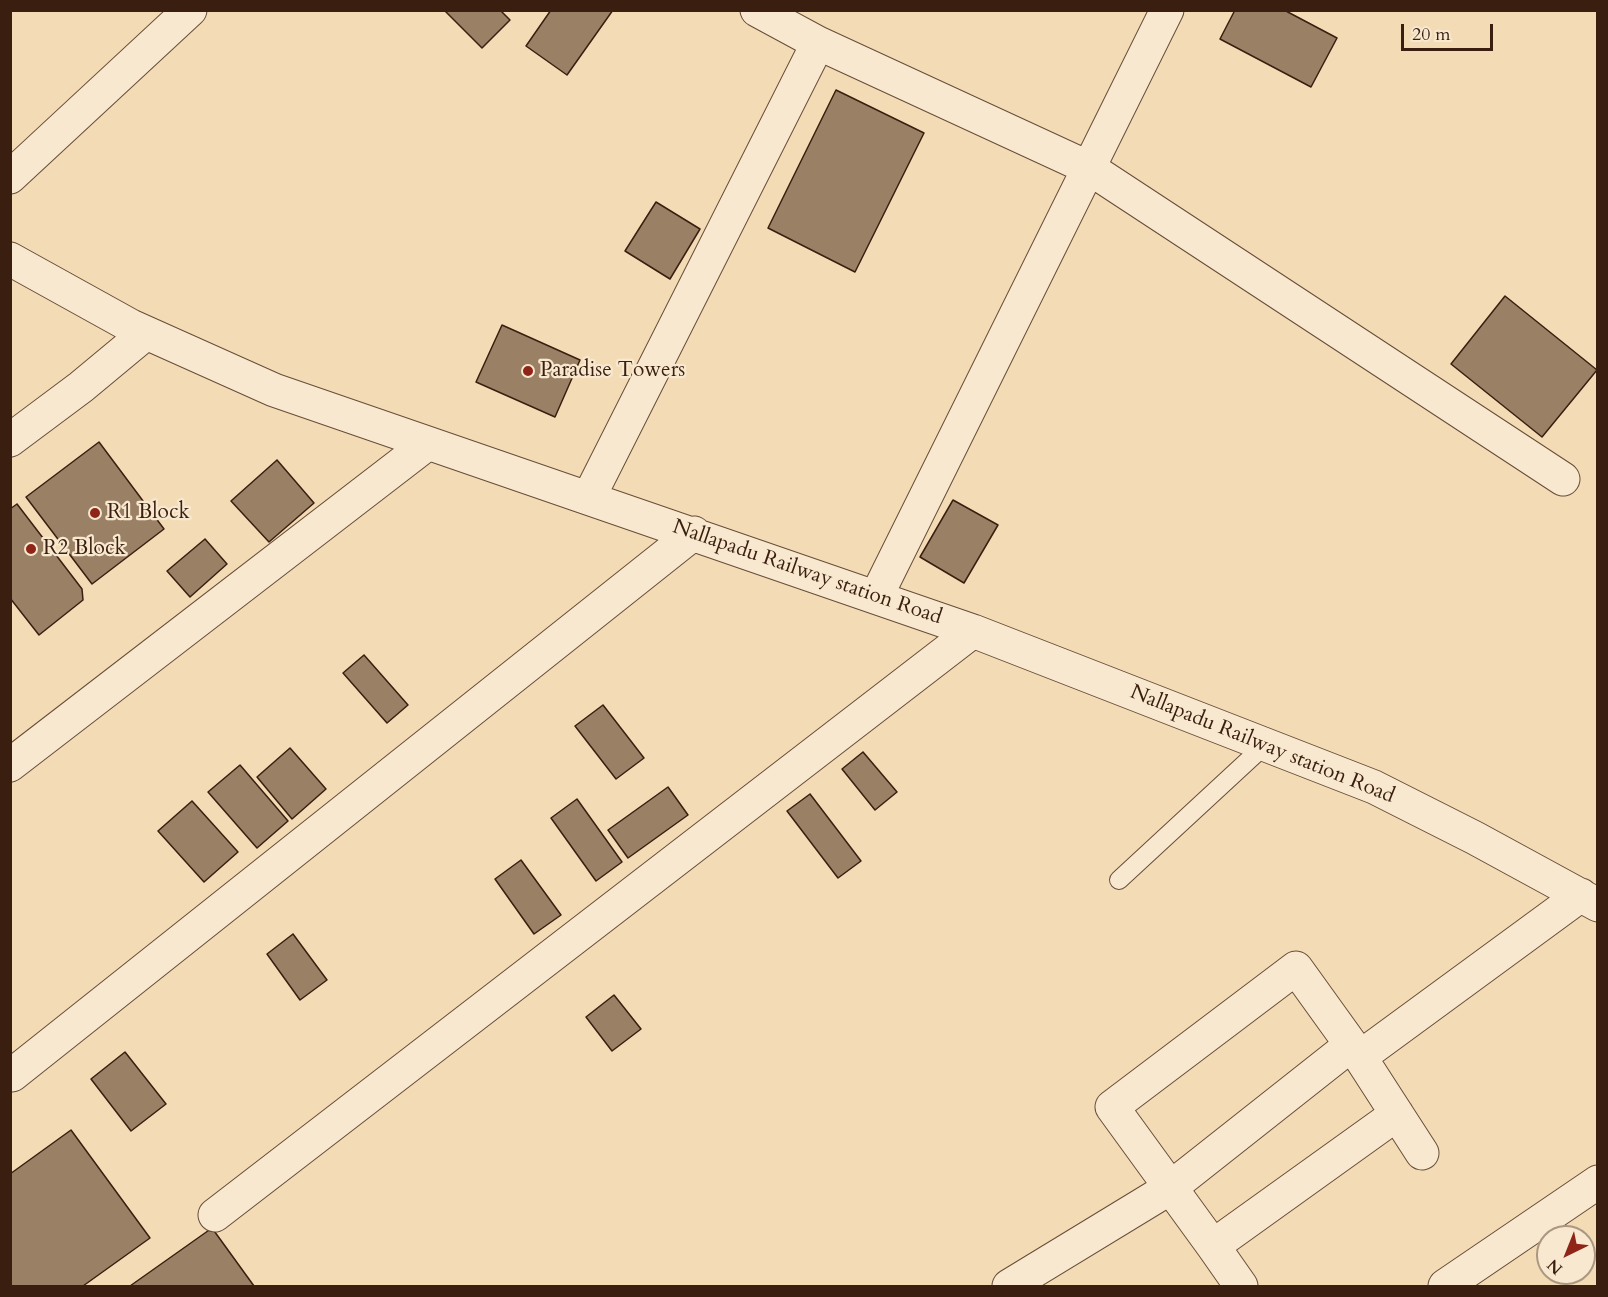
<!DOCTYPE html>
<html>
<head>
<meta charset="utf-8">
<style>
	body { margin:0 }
	#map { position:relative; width:1608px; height:1297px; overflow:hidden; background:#f3dbb5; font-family:Cardo,serif }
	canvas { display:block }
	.frame { position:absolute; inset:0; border:12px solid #3a1e0f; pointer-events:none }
	.north { position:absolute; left:1536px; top:1225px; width:60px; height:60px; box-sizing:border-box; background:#f7e8cf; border:2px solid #ab9782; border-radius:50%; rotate:223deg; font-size:16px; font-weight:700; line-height:24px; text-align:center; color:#3a1e0f }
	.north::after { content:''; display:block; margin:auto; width:21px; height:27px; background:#8f2418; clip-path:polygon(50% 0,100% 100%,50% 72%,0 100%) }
	.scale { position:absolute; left:1401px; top:24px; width:92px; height:27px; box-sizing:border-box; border:3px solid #3a1e0f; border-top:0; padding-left:8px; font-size:18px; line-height:21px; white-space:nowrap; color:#3a1e0f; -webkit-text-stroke:4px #f7e8cf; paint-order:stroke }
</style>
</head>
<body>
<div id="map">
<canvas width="1608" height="1297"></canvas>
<div class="frame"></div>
<div class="north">N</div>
<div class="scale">20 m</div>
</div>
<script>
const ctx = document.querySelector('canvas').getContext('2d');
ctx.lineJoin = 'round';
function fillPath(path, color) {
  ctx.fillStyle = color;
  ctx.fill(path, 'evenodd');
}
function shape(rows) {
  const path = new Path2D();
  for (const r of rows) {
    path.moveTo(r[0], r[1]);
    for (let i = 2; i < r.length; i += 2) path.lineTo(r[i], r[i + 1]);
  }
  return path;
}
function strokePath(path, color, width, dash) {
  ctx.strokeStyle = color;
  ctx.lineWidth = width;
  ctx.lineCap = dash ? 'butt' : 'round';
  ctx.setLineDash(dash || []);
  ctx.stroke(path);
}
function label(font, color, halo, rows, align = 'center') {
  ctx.font = font + ' Cardo,serif';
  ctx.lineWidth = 4.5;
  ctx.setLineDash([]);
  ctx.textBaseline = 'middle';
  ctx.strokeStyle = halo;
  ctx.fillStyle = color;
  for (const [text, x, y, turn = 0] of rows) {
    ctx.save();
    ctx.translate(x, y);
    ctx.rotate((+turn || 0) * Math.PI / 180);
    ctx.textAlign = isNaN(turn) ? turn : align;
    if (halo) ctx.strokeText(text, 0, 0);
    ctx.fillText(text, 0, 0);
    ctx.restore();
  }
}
const building = shape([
	[444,10,500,10,510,20,482,48,444,10],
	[551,10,613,10,567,75,526,46,551,10],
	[1235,10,1284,10,1337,38,1311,87,1220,39,1235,10],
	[836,90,924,133,855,272,768,228,836,90],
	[656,202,700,229,670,279,625,251,656,202],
	[1505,296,1597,370,1542,437,1451,364,1505,296],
	[502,325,580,360,555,417,476,382,502,325],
	[99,442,164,529,92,584,26,497,99,442],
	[277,460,314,503,269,542,231,501,277,460],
	[953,500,998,525,964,583,920,557,953,500],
	[17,504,82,589,83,600,39,635,10,598,10,509,17,504],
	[205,539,227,564,190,597,167,571,205,539],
	[364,655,408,705,387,723,343,673,364,655],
	[603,705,644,758,616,779,575,726,603,705],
	[290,748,326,789,292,819,257,777,290,748],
	[863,752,897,792,875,810,842,769,863,752],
	[240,765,288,821,257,848,208,792,240,765],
	[668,787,688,815,628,858,608,830,668,787],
	[810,794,861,861,838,878,787,811,810,794],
	[577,799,622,862,596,881,551,818,577,799],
	[192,801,238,852,204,882,158,831,192,801],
	[521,860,561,915,534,934,495,879,521,860],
	[293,934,327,980,300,1000,267,954,293,934],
	[614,995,641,1029,612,1051,586,1017,614,995],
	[125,1052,166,1104,131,1131,91,1079,125,1052],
	[71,1130,150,1238,83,1286,10,1286,10,1174,71,1130],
	[212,1228,254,1286,130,1286,212,1228]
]);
const service = shape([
	[1119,880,1265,745]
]);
const minor = shape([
	[757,10,818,43,1089,168,1563,479],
	[10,177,190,10],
	[10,259,131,326,274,390,973,631,1374,787,1475,838,1598,905],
	[10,440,81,387,146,333],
	[589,497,818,43],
	[876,597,1167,10],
	[10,765,427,444],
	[12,1075,694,533],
	[1422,1153,1360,1057,1581,895],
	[215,1215,973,631],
	[1213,1246,1112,1107,1296,968,1360,1057],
	[1009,1286,1170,1188,1351,1045],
	[1241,1286,1213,1246,1397,1114],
	[1445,1286,1598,1182]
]);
const markers = [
	[528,371,6,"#8f2418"],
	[95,513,6,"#8f2418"],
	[31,549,6,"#8f2418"]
];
const poiNames = [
	["Paradise Towers",540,371],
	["R1 Block",107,513],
	["R2 Block",43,549]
];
const streetNames = [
	["Nallapadu Railway station Road",807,573,19],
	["Nallapadu Railway station Road",1262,745,22]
];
fillPath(building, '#9a8065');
strokePath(building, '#3a1e0f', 1.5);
strokePath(service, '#684d38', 20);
strokePath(minor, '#684d38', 35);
strokePath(service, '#f7e8cf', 18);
strokePath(minor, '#f7e8cf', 33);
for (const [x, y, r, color] of markers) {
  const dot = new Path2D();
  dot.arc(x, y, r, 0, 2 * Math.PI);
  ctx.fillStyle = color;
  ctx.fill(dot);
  strokePath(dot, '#f7e8cf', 2);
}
label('21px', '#3a1e0f', '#f7e8cf', poiNames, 'left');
label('21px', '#3a1e0f', '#f7e8cf', streetNames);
</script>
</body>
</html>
